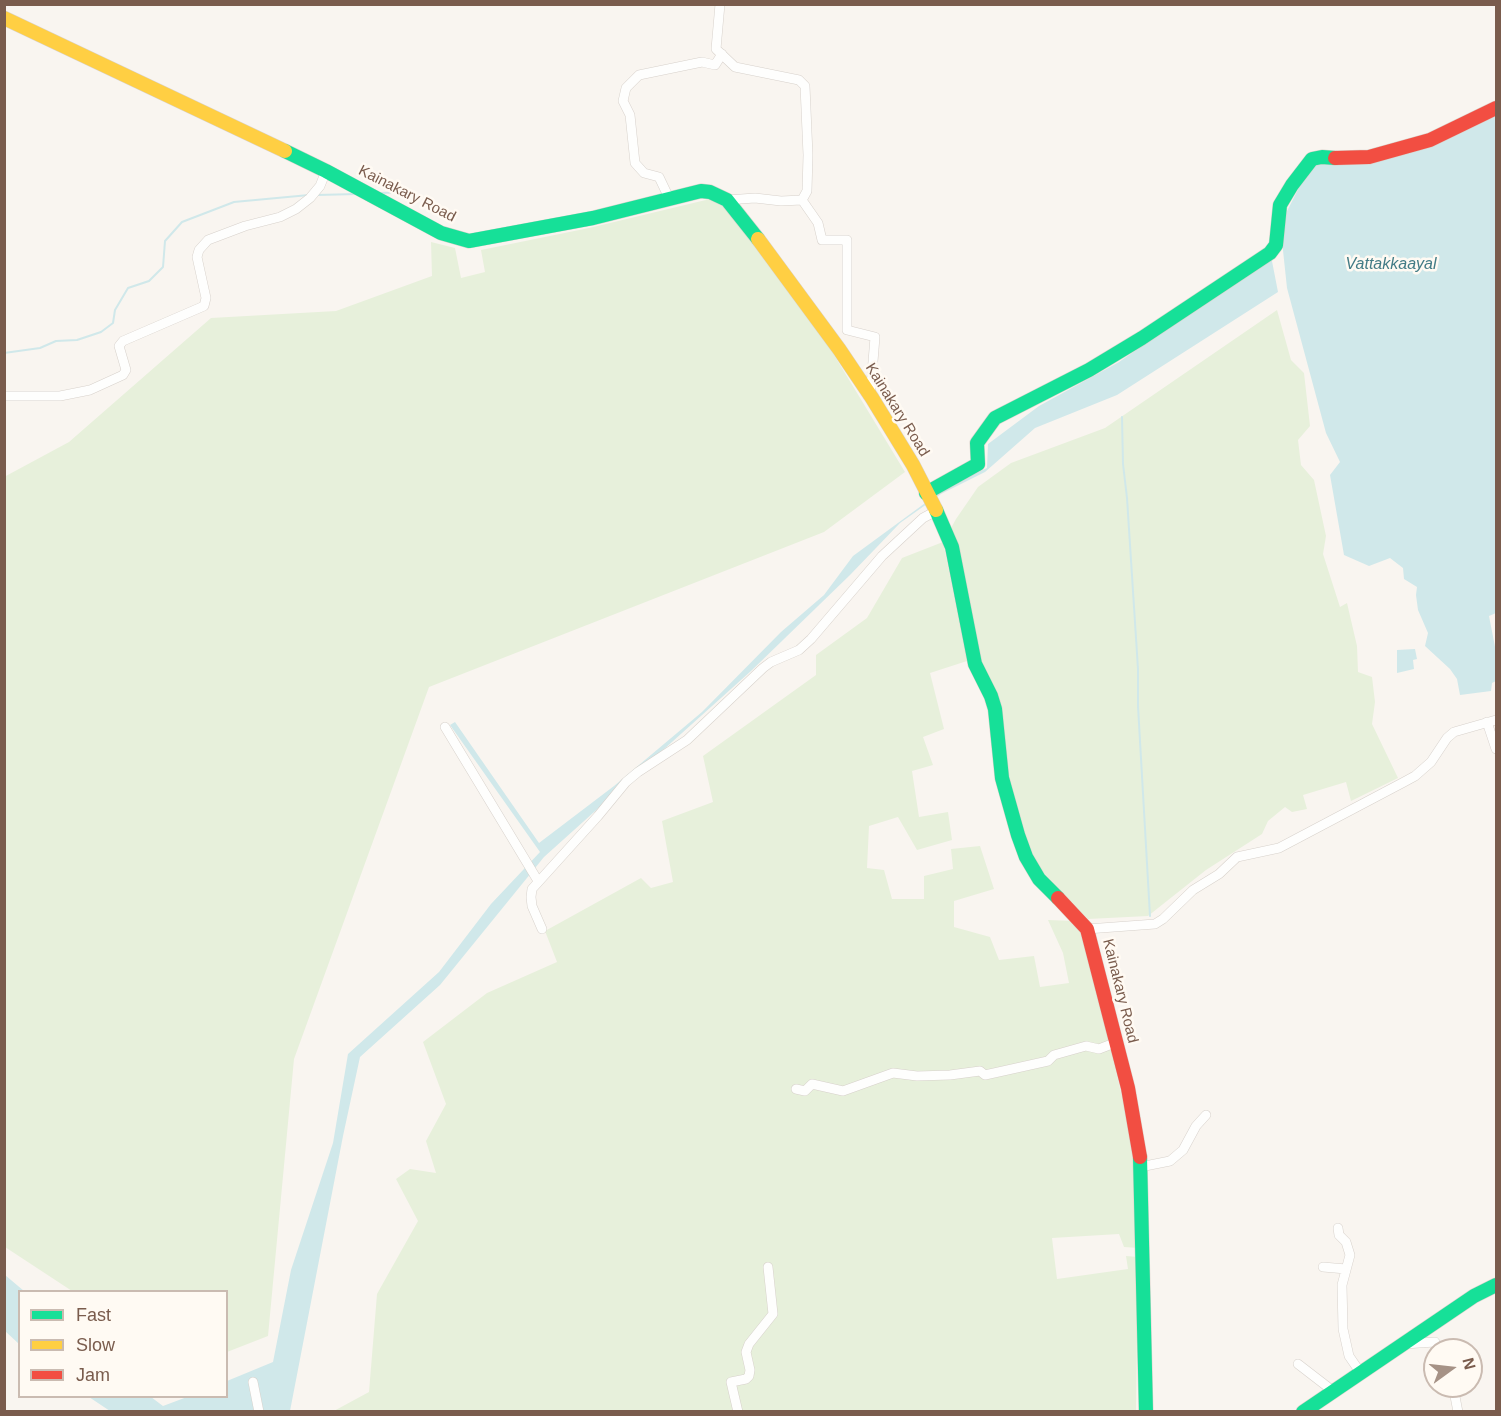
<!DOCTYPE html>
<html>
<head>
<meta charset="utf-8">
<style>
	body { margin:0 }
	#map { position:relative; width:1501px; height:1416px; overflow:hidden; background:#f9f5f0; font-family:Helvetica,sans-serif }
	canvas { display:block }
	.frame { position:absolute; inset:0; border:6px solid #7a5c4d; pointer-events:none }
	.legend { position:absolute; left:18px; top:1290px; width:210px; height:108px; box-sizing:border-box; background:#fffaf3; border:2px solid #cabbb1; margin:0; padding:8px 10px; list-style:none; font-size:18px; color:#7a5c4d }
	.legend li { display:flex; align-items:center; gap:12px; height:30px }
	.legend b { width:30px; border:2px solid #cabbb1 }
	.north { position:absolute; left:1423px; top:1338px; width:60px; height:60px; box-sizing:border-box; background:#fffaf3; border:2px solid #cabbb1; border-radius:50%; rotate:75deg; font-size:16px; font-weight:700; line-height:24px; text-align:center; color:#7a5c4d }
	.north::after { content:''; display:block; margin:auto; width:21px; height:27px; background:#a69286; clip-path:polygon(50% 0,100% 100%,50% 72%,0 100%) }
</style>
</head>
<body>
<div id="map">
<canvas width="1501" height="1416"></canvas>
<div class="frame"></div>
<ul class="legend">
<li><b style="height:8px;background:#16e098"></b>Fast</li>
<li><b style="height:8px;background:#ffcf43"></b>Slow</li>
<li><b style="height:8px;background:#f24e42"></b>Jam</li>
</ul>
<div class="north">N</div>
</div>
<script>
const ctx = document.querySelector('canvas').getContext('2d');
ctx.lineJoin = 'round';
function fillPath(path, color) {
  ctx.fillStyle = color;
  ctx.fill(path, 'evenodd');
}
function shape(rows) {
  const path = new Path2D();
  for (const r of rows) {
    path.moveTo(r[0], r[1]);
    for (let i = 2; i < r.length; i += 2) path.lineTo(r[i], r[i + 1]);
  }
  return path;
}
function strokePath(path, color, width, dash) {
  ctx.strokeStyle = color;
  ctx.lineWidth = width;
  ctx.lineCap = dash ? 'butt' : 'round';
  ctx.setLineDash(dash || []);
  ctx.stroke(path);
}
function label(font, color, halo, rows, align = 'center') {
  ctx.font = font + ' Helvetica,sans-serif';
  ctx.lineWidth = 5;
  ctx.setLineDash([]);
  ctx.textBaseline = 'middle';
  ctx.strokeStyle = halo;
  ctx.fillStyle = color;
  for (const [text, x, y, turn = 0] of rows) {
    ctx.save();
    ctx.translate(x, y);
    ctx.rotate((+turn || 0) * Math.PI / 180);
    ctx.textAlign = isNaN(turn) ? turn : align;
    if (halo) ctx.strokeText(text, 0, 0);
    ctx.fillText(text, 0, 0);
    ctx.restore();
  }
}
const green = shape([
	[710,199,726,208,831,350,905,472,824,532,429,687,294,1059,268,1336,227,1352,226,1292,72,1291,5,1247,4,477,69,442,211,318,336,311,432,276,431,242,455,248,461,278,485,272,481,250,589,228],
	[1277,310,1291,360,1304,373,1310,426,1298,440,1301,465,1314,480,1326,536,1323,554,1340,607,1347,603,1357,646,1358,672,1372,677,1375,702,1372,724,1398,778,1351,801,1346,782,1303,795,1307,809,1292,812,1285,807,1268,821,1262,834,1206,870,1148,916,1088,919,1041,870,1029,853,1005,766,1001,706,978,661,950,530,956,519,978,487,1011,463,1105,428],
	[943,542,967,661,930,673,944,729,923,737,933,765,912,771,919,817,948,812,952,840,917,850,898,817,869,826,867,868,884,870,892,899,924,899,924,876,953,869,951,849,980,846,994,889,954,901,954,927,990,937,999,960,1034,956,1040,987,1069,983,1063,953,1048,920,1074,921,1084,938,1134,1147,1139,1248,1124,1247,1119,1234,1052,1238,1057,1279,1128,1269,1126,1256,1138,1257,1136,1411,332,1412,369,1392,377,1294,418,1221,396,1179,410,1169,436,1173,426,1141,446,1104,423,1042,487,993,557,962,545,931,641,878,651,888,673,882,662,821,713,802,703,756,816,675,816,655,867,618,902,558]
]);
const water = shape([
	[1496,112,1496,613,1489,616,1496,652,1496,681,1492,683,1491,691,1460,695,1457,679,1450,669,1425,646,1428,633,1418,610,1416,595,1417,587,1404,579,1403,568,1390,558,1369,566,1344,555,1330,475,1340,462,1326,433,1287,288,1282,241,1284,217,1311,164,1362,162,1389,155,1456,135],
	[1271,256,1278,292,1117,395,1035,428,985,472,941,494,900,523,850,575,751,671,544,857,440,985,360,1057,343,1136,290,1411,110,1411,89,1397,151,1397,163,1406,187,1397,226,1396,227,1381,273,1362,291,1270,333,1143,348,1054,439,972,491,904,540,852,450,725,455,722,539,843,614,786,702,712,781,632,824,595,853,556,947,487,987,468,988,444,1039,406,1119,362],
	[1415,649,1417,659,1413,660,1414,669,1397,673,1397,650],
	[5,1275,24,1291,20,1292,19,1344,5,1331]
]);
const stream = shape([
	[380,193,409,192],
	[317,195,357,194],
	[4,353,40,348,56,341,77,340,101,332,113,323,115,310,128,288,149,281,163,267,165,241,182,222,234,202,309,195],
	[1122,417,1123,464,1127,498,1138,669,1138,706,1150,916]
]);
const street = shape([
	[720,4,716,49,735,67,799,80,805,86,808,155,807,191,802,200,781,201,755,198,727,200],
	[669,198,659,177,644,173,635,163,630,115,623,101,626,88,639,75,702,62,715,65,722,54],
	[802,200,818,223,822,240,847,240,847,330,875,337,871,386,869,394],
	[4,396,60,396,90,390,123,375,126,370,119,346,123,341,204,306,206,298,197,257,199,250,208,240,245,226,280,217,296,209,310,198,320,186,326,171],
	[1487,722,1496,749],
	[445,727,538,881],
	[542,929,532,906,531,897,532,889,598,816,626,782,638,772,687,740,763,668,771,662,799,650,811,639,882,556,923,518,936,511],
	[1087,929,1155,924,1163,919,1193,890,1219,874,1237,857,1279,848,1404,782,1415,776,1431,762,1447,738,1454,732,1496,720],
	[796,1089,805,1091,812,1084,843,1091,893,1073,917,1076,950,1075,980,1071,985,1075,1048,1061,1054,1055,1086,1046,1099,1049,1117,1042],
	[1140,1167,1170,1161,1183,1150,1196,1126,1206,1115],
	[1338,1228,1339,1235,1346,1242,1350,1255,1342,1285,1343,1329,1349,1356,1360,1372],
	[1323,1267,1346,1269],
	[1404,1344,1435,1342,1439,1350],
	[1298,1364,1333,1391],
	[253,1382,259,1412],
	[1453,1386,1458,1412],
	[738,1412,731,1382,746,1379,749,1376,750,1370,746,1352,749,1344,773,1314,768,1267]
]);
const fast = shape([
	[285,151,326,171,441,233,469,241,593,218,701,191,710,192,727,200,758,239],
	[926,493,978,464,977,443,995,418,1089,370,1142,338,1270,253,1276,245,1280,205,1292,185,1312,159,1322,157,1335,158],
	[936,510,952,547,975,664,991,696,995,709,1002,778,1018,835,1026,857,1039,879,1058,898],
	[1140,1157,1146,1412],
	[1303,1412,1474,1296,1496,1285]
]);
const slow = shape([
	[4,18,285,151],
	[758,239,839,349,872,398,913,465,936,510]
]);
const jam = shape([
	[1335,158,1369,157,1430,140,1496,108],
	[1058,898,1087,929,1128,1088,1140,1157]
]);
const streetNames = [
	["Kainakary Road",407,194,27],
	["Kainakary Road",897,410,58],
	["Kainakary Road",1120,991,76]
];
const waterNames = [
	["Vattakkaayal",1391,265]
];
fillPath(green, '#e7f0db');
fillPath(water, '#d0e8ea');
strokePath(stream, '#d0e8ea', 2);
strokePath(street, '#d7d1cb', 10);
strokePath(fast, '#d9d2cb', 15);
strokePath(slow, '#d9d2cb', 15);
strokePath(jam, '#d9d2cb', 15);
strokePath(street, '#fefefd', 9);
strokePath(fast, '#16e098', 14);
strokePath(slow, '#ffcf43', 14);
strokePath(jam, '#f24e42', 14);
label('15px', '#7a5c4d', '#fffaf3', streetNames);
label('italic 16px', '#437c86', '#fffaf3', waterNames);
</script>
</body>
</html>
